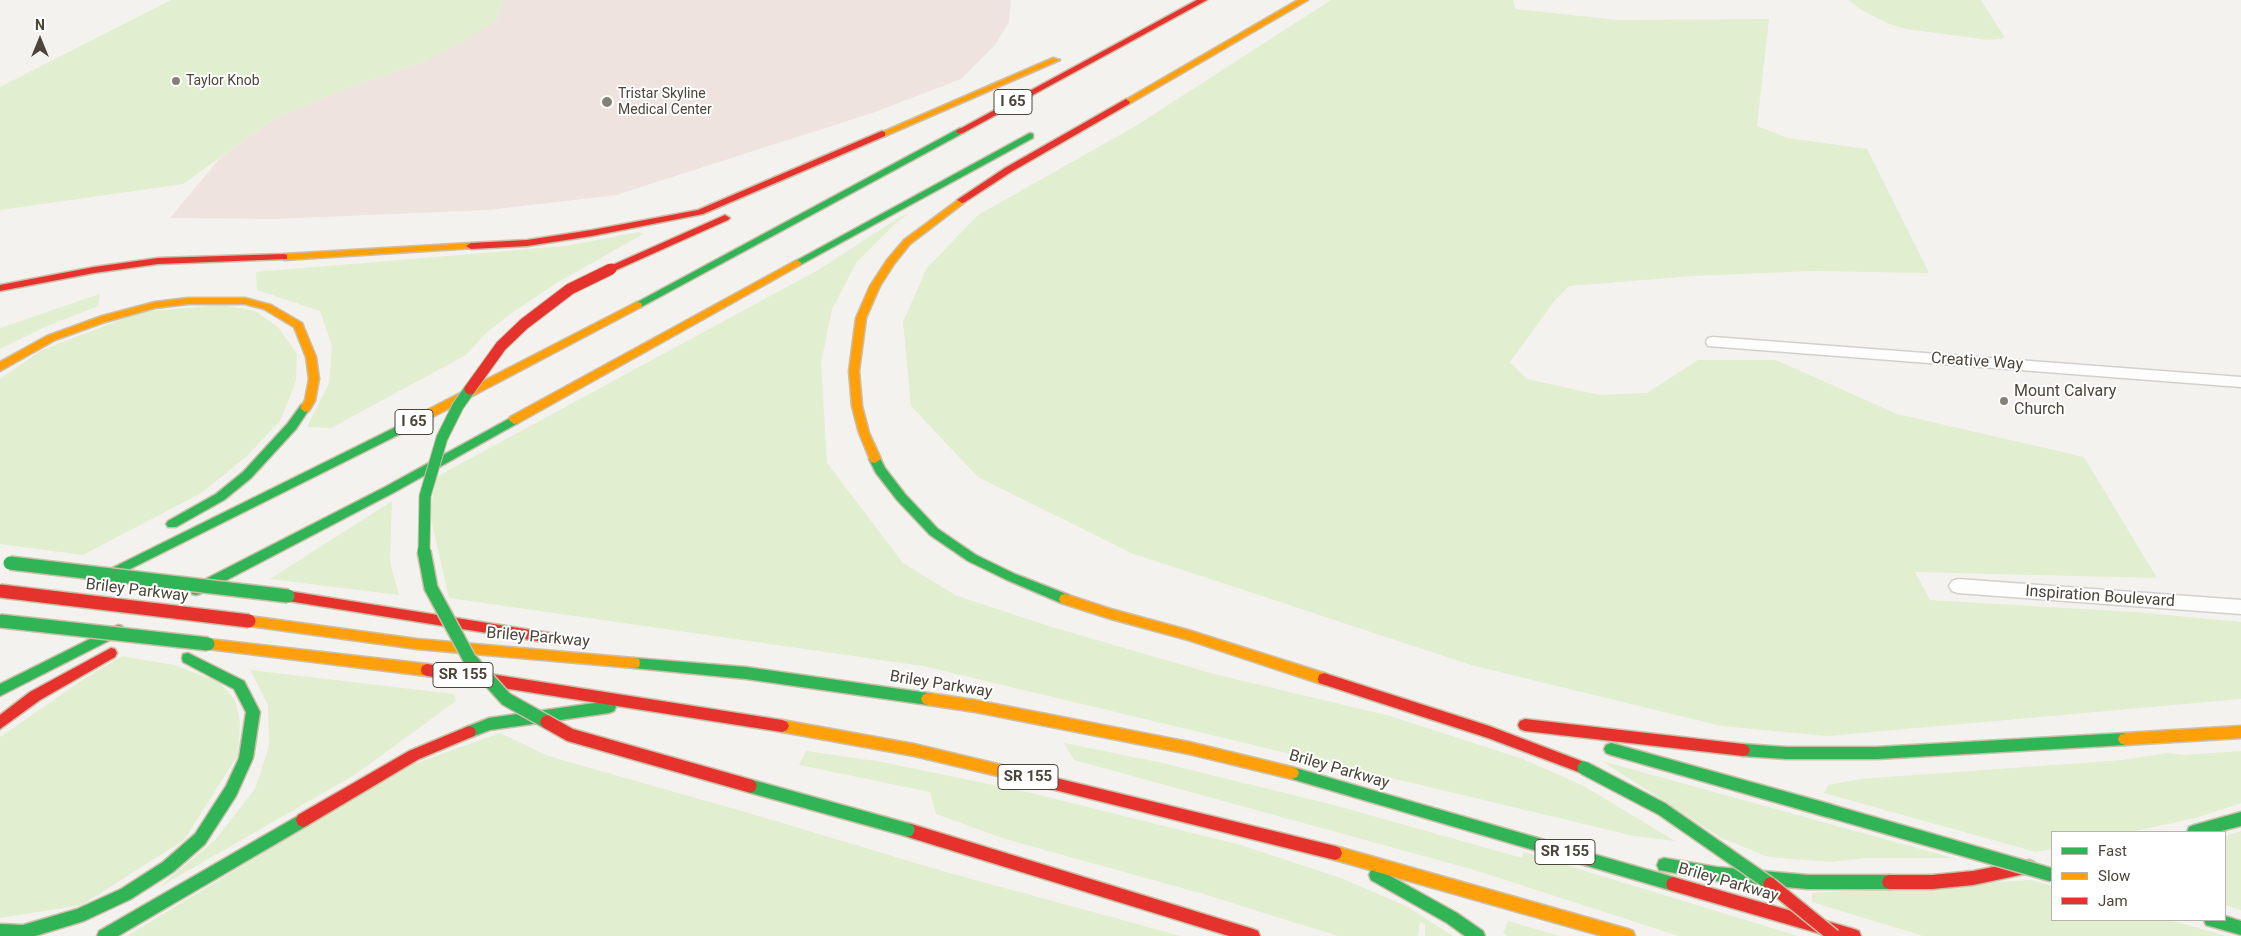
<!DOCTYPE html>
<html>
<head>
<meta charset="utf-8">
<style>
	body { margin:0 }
	#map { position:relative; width:2241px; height:936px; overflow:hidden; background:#f4f2ee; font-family:Roboto,sans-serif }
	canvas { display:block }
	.legend { position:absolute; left:2051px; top:831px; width:175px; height:90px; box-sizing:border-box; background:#fff; border:1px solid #b7b4b0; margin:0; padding:6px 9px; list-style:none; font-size:15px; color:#4b4439 }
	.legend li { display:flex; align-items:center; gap:10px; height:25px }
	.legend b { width:25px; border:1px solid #b7b4b0 }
	.north { position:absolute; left:15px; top:15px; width:50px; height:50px; -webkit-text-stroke:4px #fff; paint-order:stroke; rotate:0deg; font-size:14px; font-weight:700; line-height:20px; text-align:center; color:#4b4439 }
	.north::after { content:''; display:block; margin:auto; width:18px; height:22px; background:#4b4439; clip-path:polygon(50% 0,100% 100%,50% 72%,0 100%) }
</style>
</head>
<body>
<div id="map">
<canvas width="2241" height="936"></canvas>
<ul class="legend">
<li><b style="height:6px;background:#30b455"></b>Fast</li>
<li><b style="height:6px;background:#ff9f0a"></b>Slow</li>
<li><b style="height:6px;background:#e5322d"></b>Jam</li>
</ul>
<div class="north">N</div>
</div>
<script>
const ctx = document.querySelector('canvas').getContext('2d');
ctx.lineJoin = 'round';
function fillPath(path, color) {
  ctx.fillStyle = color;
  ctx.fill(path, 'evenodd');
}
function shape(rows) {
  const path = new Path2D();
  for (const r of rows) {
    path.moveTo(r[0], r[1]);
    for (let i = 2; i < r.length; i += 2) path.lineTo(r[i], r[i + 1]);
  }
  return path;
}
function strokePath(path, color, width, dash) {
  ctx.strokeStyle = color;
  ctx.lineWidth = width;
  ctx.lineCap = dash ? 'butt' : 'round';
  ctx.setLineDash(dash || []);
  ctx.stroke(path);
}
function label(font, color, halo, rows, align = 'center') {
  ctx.font = font + ' Roboto,sans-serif';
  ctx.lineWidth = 4;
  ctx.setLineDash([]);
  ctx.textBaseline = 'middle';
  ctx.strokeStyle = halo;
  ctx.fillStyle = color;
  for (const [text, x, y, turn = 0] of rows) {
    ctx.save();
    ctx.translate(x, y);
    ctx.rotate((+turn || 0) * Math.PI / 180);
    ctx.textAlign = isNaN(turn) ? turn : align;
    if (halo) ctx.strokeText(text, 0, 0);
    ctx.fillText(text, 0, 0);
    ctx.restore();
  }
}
const medical = shape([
	[503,0,1011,0,1009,22,995,45,961,79,872,113,616,195,488,210,273,219,170,218,220,158,274,119,339,91,424,62,496,21]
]);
const green = shape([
	[171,0,503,0,496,21,463,42,424,62,339,91,274,119,183,184,0,210,0,87],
	[1331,0,1513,0,1515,9,1618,20,1769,19,1757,126,1788,138,1867,149,1929,273,1812,271,1694,276,1569,286,1555,300,1510,362,1527,379,1599,395,1647,393,1698,360,1776,360,1897,414,2084,457,2157,578,1915,572,1930,600,2135,612,2241,622,2241,699,1827,736,1721,726,1471,665,1131,553,978,477,911,406,903,322,927,268,978,215,1134,127],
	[1848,0,1981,0,2005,38,1989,40,1906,29,1889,24,1863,11],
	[910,213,897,222,856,263,832,309,821,363,827,463,903,563,957,596,1052,627,1214,674,1390,716,1523,759,1582,785,1675,841,1634,836,923,666,449,598,430,515,436,477,818,270,900,217],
	[639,232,643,234,555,284,510,314,485,334,466,355,331,428,307,427,329,383,332,346,320,311,257,290,256,272,566,246],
	[100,294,98,306,45,327,0,349,0,328],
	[222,305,255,311,278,327,297,354,296,381,280,421,248,455,203,492,83,555,0,544,0,379,40,351,140,312],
	[392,501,390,562,399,595,270,579],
	[122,656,174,665,219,682,235,700,240,723,238,755,184,840,82,905,0,918,0,737,81,681],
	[250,670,454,694,456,701,356,774,158,888,215,840,255,789,269,746,268,705],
	[500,733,548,756,752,814,946,872,1181,936,127,936,403,768],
	[1064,743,1158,762,1334,805,1522,858,1523,852,1798,936,1679,936,1471,869,1074,760],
	[806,751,882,762,1027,792,1237,844,1341,878,1406,906,1453,936,1425,936,1425,924,1420,922,1418,936,1338,936,1200,893,1005,839,936,814,930,792,799,765],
	[2241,751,2241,803,2195,818,2131,832,2052,832,2052,849,2036,852,1824,793,1828,785,1860,779,2123,760,2167,753,2185,755],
	[1602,761,1953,858,1865,858,1832,862,1769,857,1721,838],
	[2241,831,2241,910,2225,905,2225,836],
	[2031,880,2052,886,2052,920,2169,920,2226,936,1923,936,1812,902,1812,893],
	[1508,921,1560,936,1508,936,1503,933]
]);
const street = shape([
	[1713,337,2241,377,2241,387,1708,346,1706,342,1708,338,1713,337],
	[1958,579,2241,600,2241,614,1958,593,1952,591,1949,586,1952,581,1958,579]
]);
const fast = shape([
	[960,128,963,129,963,133,641,307,633,307,632,305,960,128],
	[1030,133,1033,134,1033,138,800,265,794,265,792,263,1030,133],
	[305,404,310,408,296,429,251,478,224,500,176,527,168,527,166,524,168,521,216,494,243,472,288,423,301,405,305,404],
	[514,416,519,420,518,423,393,493,200,594,196,595,192,594,190,590,192,586,385,487,514,416],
	[404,423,408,424,409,427,408,430,102,583,98,581,96,578,98,575,404,423],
	[875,455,879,456,885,468,905,494,938,529,976,555,1015,574,1069,595,1071,599,1069,603,1065,604,1061,603,1007,580,968,561,930,535,897,500,876,473,869,459,875,455],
	[118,625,122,626,124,630,122,634,0,696,0,684,118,625],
	[188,653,244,681,260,712,253,758,236,796,205,844,173,872,131,899,84,921,35,936,0,936,0,924,23,925,77,909,121,889,163,862,195,834,226,786,239,758,246,712,234,689,183,662,182,658,183,654,188,653],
	[634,658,746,667,928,693,933,695,935,699,933,703,928,705,746,679,634,668,629,667,628,663,629,659,634,658],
	[609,701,614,703,616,707,614,711,609,713,490,730,469,738,464,736,462,732,464,728,489,718,609,701],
	[2125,733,2130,735,2132,739,2130,743,2125,745,1877,759,1786,759,1743,756,1738,754,1736,750,1738,746,1743,744,1786,747,1877,747,2125,733],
	[1611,743,1830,804,1835,806,1837,811,1835,816,1830,818,1611,755,1606,753,1604,749,1606,745,1611,743],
	[1292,767,1673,877,1678,879,1680,884,1678,889,1673,891,1292,779,1287,777,1285,773,1287,769,1292,767],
	[2241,812,2241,826,2217,832,2187,832,2189,827,2194,825,2241,812],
	[303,813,308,815,310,820,308,825,118,936,97,936,99,931,303,813],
	[1664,858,1717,867,1808,875,1889,875,1894,877,1896,882,1894,887,1889,889,1808,889,1717,881,1659,870,1657,865,1659,860,1664,858],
	[1376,868,1457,913,1483,931,1485,936,1465,936,1447,923,1371,880,1369,875,1371,870,1376,868],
	[2225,916,2241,921,2241,935,2206,925,2204,920,2225,920,2225,916]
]);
const slow = shape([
	[1298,0,1308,0,1129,104,1126,105,1122,102,1298,0],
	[1053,58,1060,60,885,136,879,136,878,134,1053,58],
	[962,197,965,198,965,202,910,244,894,264,880,286,866,318,859,371,862,406,869,433,881,459,875,463,871,462,859,433,852,406,849,371,856,318,870,286,887,260,904,240,962,197],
	[471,243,474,244,474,248,284,260,279,257,284,254,471,243],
	[797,260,802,263,800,265,518,423,514,424,509,420,510,417,797,260],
	[188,298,245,298,271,305,302,323,316,357,319,379,315,401,309,411,305,412,300,408,305,400,309,379,306,357,294,327,264,309,245,304,188,304,155,308,105,322,55,340,0,371,0,362,47,336,102,316,155,302,188,298],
	[637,302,641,303,642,305,641,307,408,430,400,430,399,427,400,424,637,302],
	[1065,594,1111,609,1188,630,1324,673,1329,675,1330,679,1329,683,1324,685,1188,640,1111,619,1061,603,1059,599,1061,595,1065,594],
	[249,616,417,639,634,658,639,659,640,663,639,667,634,668,417,649,249,626,245,625,243,621,245,617,249,616],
	[208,639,427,664,432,666,433,670,432,674,427,676,208,649,204,648,202,644,204,640,208,639],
	[928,693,975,700,1189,742,1292,767,1297,769,1299,773,1297,777,1292,779,1189,754,975,712,928,705,923,703,921,699,923,695,928,693],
	[782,720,914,744,1031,772,1036,774,1038,778,1036,782,1031,784,914,756,782,732,777,730,775,726,777,722,782,720],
	[2241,726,2241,738,2125,745,2120,743,2118,739,2120,735,2125,733,2241,726],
	[1335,846,1628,929,1633,931,1635,936,1602,936,1335,860,1330,858,1328,853,1330,848,1335,846]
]);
const jam = shape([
	[1197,0,1207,0,963,133,957,133,956,131,1197,0],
	[1126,99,1130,102,1129,104,1011,172,965,202,962,203,957,200,1005,168,1126,99],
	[882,131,885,132,885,136,703,214,592,236,527,246,471,249,466,246,471,243,527,240,592,230,698,210,882,131],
	[725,215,730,218,728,220,614,271,608,271,606,269,608,267,725,215],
	[284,254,287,255,287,259,158,264,94,273,0,291,0,285,94,267,158,258,284,254],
	[288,591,556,634,560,635,562,639,560,643,556,644,288,601,284,600,282,596,284,592,288,591],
	[111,648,115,649,117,653,115,657,40,700,0,729,0,715,30,692,111,648],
	[427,664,782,720,787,722,789,726,787,730,782,732,427,676,422,674,421,670,422,666,427,664],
	[1324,673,1489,726,1589,764,1591,768,1589,772,1584,774,1488,738,1319,683,1318,679,1319,675,1324,673],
	[1525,719,1743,744,1748,746,1750,750,1748,754,1743,756,1525,731,1520,729,1518,725,1520,721,1525,719],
	[469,726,474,728,476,732,474,736,419,759,308,825,303,827,298,825,296,820,298,815,409,751,469,726],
	[1031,772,1335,846,1340,848,1342,853,1340,858,1335,860,1031,784,1026,782,1024,778,1026,774,1031,772],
	[908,823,1253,929,1258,931,1260,936,1229,936,908,837,903,835,901,830,903,825,908,823],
	[2029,860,2034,862,2036,867,2034,872,1973,885,1932,889,1889,889,1884,887,1882,882,1884,877,1889,875,1932,875,1973,871,2029,860],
	[1673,877,1854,929,1859,931,1861,936,1828,936,1673,891,1668,889,1666,884,1668,879,1673,877]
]);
const fastBridgeFar1 = shape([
	[424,552,425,496,442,438,458,406,470,389]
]);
const fastBridge = shape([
	[424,551,431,588,469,658,506,699,547,722],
	[10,563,288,596],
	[0,621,208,644],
	[1584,768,1662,809,1770,884],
	[750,786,908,830],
	[1830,811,2052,875]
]);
const jamBridgeFar1 = shape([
	[470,389,501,346,524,324,570,289,611,269]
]);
const jamBridge = shape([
	[0,591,249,621],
	[547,722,570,735,750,786],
	[1770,884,1834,936]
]);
const markers = [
	[176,81,5,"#868178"],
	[607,102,6,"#868178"],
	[2004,401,5,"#868178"]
];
const farPoinames = [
	["Taylor Knob",186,81],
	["Tristar Skyline",618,94],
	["Medical Center",618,110]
];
const shields = [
	[1013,102,38],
	[414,422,38],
	[463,675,60],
	[1028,777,60],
	[1565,852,60]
];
const shieldNames = [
	["I 65",1013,102],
	["I 65",414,422],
	["SR 155",463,675],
	["SR 155",1028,777],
	["SR 155",1565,852]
];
const streetNames = [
	["Creative Way",1977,362,4],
	["Briley Parkway",137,591,7],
	["Inspiration Boulevard",2100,597,4],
	["Briley Parkway",538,638,5],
	["Briley Parkway",941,685,9],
	["Briley Parkway",1339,770,16],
	["Briley Parkway",1728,883,16]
];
const poiNames = [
	["Mount Calvary",2014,392],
	["Church",2014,410]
];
fillPath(medical, '#eee3df');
fillPath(green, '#e1eecf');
strokePath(street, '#d2d0cb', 3);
strokePath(fast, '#ccbfa9', 3);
strokePath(slow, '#ccbfa9', 3);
strokePath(jam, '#ccbfa9', 3);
fillPath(street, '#fdfdfc');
fillPath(fast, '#30b455');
fillPath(slow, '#ff9f0a');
fillPath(jam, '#e5322d');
strokePath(fastBridgeFar1, '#ccbfa9', 13, []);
strokePath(fastBridge, '#ccbfa9', 16, []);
strokePath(jamBridgeFar1, '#ccbfa9', 13, []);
strokePath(jamBridge, '#ccbfa9', 16, []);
strokePath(fastBridgeFar1, '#30b455', 11);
strokePath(fastBridge, '#30b455', 13);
strokePath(jamBridgeFar1, '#e5322d', 11);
strokePath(jamBridge, '#e5322d', 13);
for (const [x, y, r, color] of markers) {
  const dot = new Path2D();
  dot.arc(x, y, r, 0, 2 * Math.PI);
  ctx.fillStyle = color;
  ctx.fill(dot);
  strokePath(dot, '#fff', 2);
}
label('14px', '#4b4439', '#fff', farPoinames, 'left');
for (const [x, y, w] of shields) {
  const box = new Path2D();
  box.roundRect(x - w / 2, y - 12.5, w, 25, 4);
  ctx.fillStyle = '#fff';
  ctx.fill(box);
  strokePath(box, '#4b4439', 1);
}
label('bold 15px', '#4b4439', null, shieldNames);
label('16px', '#4b4439', '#fff', streetNames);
label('16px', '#4b4439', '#fff', poiNames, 'left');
</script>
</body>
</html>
